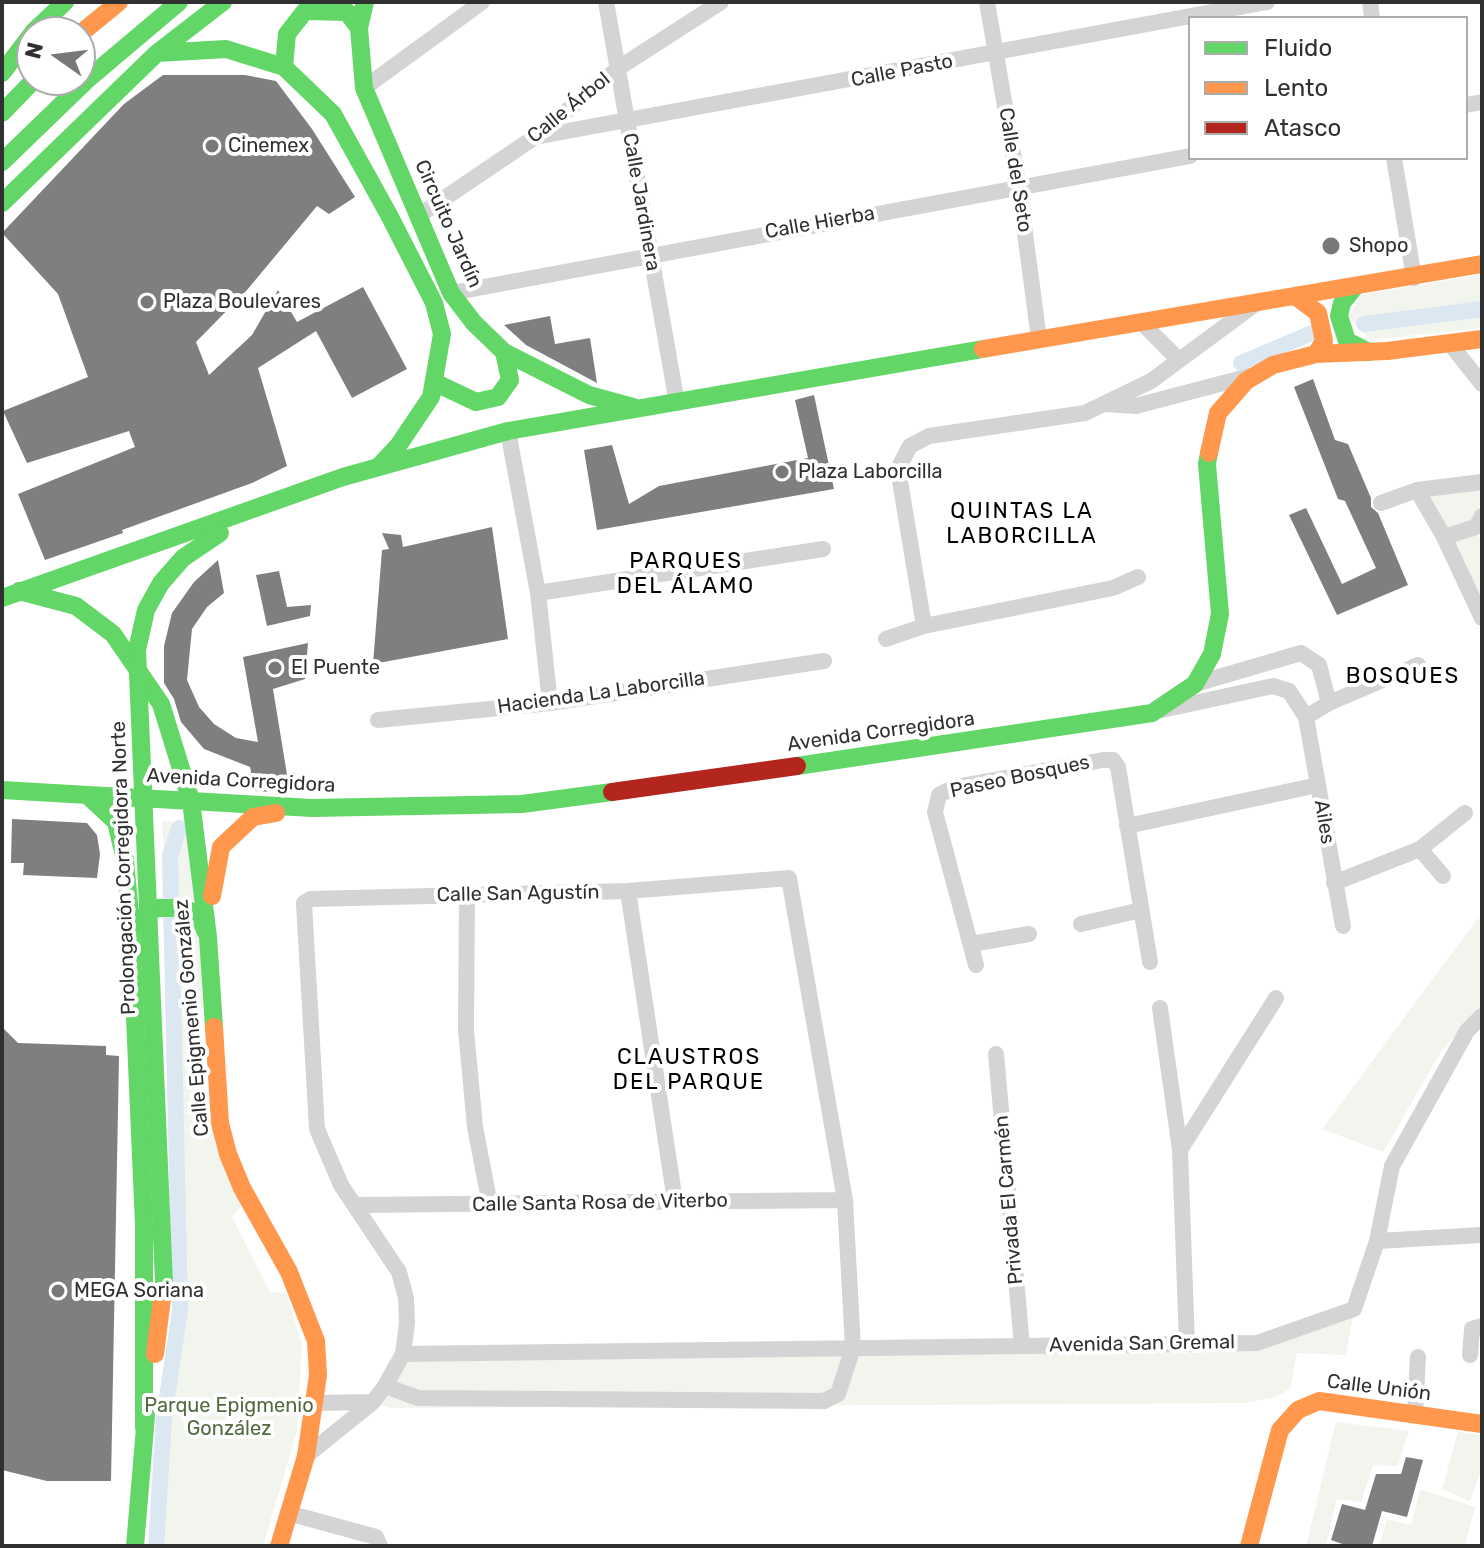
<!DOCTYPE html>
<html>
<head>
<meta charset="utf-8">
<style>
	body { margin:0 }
	#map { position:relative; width:1484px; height:1548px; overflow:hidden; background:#fff; font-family:Rubik,sans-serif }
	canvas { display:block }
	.frame { position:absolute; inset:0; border:4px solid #303030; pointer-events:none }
	.legend { position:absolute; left:1188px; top:16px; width:280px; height:144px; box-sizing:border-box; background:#fff; border:2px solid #acacac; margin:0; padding:10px 14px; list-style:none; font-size:24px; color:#303030 }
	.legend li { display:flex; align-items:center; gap:16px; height:40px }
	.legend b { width:40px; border:2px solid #acacac }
	.north { position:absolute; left:16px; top:16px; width:80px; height:80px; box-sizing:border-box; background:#fff; border:2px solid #acacac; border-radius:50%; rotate:284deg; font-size:22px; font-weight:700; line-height:32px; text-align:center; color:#303030 }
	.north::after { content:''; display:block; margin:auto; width:28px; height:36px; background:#787878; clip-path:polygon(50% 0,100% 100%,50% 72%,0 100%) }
</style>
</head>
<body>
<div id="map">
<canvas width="1484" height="1548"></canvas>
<div class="frame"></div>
<ul class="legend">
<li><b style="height:10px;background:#63d668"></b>Fluido</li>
<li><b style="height:10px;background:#ff974d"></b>Lento</li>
<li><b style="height:10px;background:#b3261e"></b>Atasco</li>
</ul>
<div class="north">N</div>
</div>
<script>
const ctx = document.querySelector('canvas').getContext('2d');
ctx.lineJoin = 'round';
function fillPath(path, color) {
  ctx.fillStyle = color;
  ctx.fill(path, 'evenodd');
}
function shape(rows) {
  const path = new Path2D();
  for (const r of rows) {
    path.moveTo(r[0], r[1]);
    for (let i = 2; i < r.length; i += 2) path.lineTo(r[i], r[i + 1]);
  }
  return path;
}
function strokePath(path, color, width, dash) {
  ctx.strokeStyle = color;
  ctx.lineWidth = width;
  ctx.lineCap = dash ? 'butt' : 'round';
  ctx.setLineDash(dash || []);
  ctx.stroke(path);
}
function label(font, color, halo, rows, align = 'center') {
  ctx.font = font + ' Rubik,sans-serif';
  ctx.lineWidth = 8;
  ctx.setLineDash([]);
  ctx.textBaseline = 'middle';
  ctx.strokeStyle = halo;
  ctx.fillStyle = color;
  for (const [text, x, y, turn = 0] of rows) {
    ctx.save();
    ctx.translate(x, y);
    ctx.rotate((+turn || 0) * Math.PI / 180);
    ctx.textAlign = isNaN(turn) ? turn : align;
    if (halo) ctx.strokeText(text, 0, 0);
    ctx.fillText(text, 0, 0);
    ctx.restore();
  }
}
const green = shape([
	[1482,274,1482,328,1370,340,1349,317,1360,295],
	[1482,487,1482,500,1472,526,1482,540,1482,610,1427,492],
	[162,821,190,823,202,956,203,1081,217,1148,242,1205,232,1217,270,1292,286,1293,302,1343,297,1431,263,1546,148,1546,167,1343,180,1312,177,1072],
	[1478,918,1482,923,1482,1007,1442,1050,1383,1152,1322,1129],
	[1354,1309,1346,1355,1297,1353,1290,1389,1273,1398,1243,1403,389,1408,373,1402,403,1354,1257,1343],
	[1336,1422,1409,1431,1398,1466,1373,1465,1361,1502,1337,1499,1326,1544,1329,1546,1306,1546],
	[1458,1432,1482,1435,1482,1467,1470,1501,1442,1489],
	[1420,1489,1475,1507,1465,1546,1379,1546,1387,1519,1411,1525]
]);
const canal = shape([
	[1364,324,1482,309],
	[1241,363,1312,333],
	[156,1546,164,1418,180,1310,170,856,179,828]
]);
const building = shape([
	[163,75,245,75,276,81,312,129,355,197,329,214,317,206,247,290,196,342,209,375,252,335,278,290,297,322,363,287,407,369,352,398,316,331,258,368,287,466,252,483,122,530,123,533,45,560,18,494,135,447,129,431,27,463,3,411,88,377,58,294,2,233,124,104],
	[550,316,555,344,590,338,597,383,526,345,504,325],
	[1313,379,1335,440,1348,444,1371,498,1371,507,1378,513,1408,585,1337,615,1289,515,1306,508,1342,584,1376,568,1345,501,1338,499,1294,387],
	[814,395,834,489,597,530,584,450,612,445,629,504,659,486,808,458,795,400],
	[492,527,508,639,373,664,382,550,389,549,382,533,401,535,403,547],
	[218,560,224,593,207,607,192,629,187,680,199,707,214,724,236,738,258,742,243,657,308,643,305,679,273,689,290,793,255,791,250,767,204,749,181,722,174,699,164,683,164,646,172,613,194,582],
	[279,571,287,607,311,605,310,616,267,626,256,575],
	[12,819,87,823,97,835,100,854,97,878,23,875,24,863,11,863],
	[2,1027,18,1043,106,1046,106,1055,119,1056,111,1481,47,1481,2,1470],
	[1406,1457,1423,1460,1407,1517,1382,1511,1372,1546,1348,1546,1331,1540,1342,1504,1365,1510,1376,1474,1401,1474]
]);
const street = shape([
	[606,2,677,403],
	[987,2,1019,188,1039,339],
	[1370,2,1372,18],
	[364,88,482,2],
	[1466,105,1482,102],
	[535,137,1267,2],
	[1394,158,1414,278],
	[418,216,535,137,620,67,721,2],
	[451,293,1190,156],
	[1142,323,1179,360],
	[1451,345,1482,384],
	[1106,404,1136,406,1250,376],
	[508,431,538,593,550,703],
	[1417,490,1444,537,1482,618],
	[1381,503,1417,490,1482,482],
	[1444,537,1476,527,1482,516],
	[538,593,823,549],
	[924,626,898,469,910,446,929,436,1085,413,1151,381,1254,305],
	[886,639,924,626,1113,588,1138,577],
	[1195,684,1301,653,1319,665,1329,703],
	[1162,710,1273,686,1289,691,1306,717,1343,926],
	[1306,717,1329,703,1418,665],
	[378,720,550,703,824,661],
	[1127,826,1318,785],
	[1420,849,1465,813],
	[1334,883,1420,849,1443,876],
	[628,891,675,1201],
	[467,894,466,1030,475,1127,490,1205],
	[1081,924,1141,910],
	[971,944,1029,934],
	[976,965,935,812,939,795,955,787,1103,760,1113,760,1118,767,1150,962],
	[1160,1008,1180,1150,1187,1344],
	[996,1054,1022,1346],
	[1180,1150,1276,998],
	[356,1205,845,1200],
	[1377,1241,1482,1235],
	[403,1354,1257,1343,1354,1309,1377,1241,1392,1166,1467,1031,1482,1016],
	[1470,1355,1472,1329,1482,1326],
	[314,1403,373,1402],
	[1415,1414,1418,1357],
	[306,1456,373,1402,385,1386,403,1354,407,1323,406,1298,399,1272,341,1185,317,1129,304,903,311,899,628,891,789,878,845,1200,853,1348,838,1394,824,1401,418,1398,385,1386],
	[288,1513,376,1537,380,1546]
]);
const fast = shape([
	[365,2,359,28,364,88,451,293,474,323,504,352,589,395,633,407],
	[33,32,65,2],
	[157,53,226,49,284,67,333,114,389,215,434,303,442,334,431,397,398,446,379,466],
	[284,67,287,34,305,11,347,12,359,28],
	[2,73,32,34],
	[2,113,34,80],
	[2,162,89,78,179,2],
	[2,203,157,53,223,2],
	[1354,288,1342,303,1339,316,1347,341,1369,352],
	[436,383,476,402,498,397,510,380,504,352],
	[19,591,76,606,113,634,161,704,191,801,208,937,214,1027],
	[2,598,343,477,508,431,983,349],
	[797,766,1152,713,1195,684,1212,654,1220,614,1207,464,1209,453],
	[2,790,312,808,522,804,612,792],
	[87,795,116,822,125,860,131,925,144,1225,144,1428],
	[134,922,157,908,183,908,198,914,206,932],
	[135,1546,146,1416]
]);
const slow = shape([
	[80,34,119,2],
	[1298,298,1318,313,1324,341,1316,354],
	[983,349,1482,264],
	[1209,453,1218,413,1246,381,1273,365,1316,354,1387,351,1482,339],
	[212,896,221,847,253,817,276,813],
	[214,1027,220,1123,228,1154,242,1188,289,1272,316,1341,318,1375,306,1456,279,1546],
	[155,1354,164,1283],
	[1249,1546,1280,1430,1298,1410,1319,1401,1482,1424]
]);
const jam = shape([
	[612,792,797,766]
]);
const fastBridge = shape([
	[164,1283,137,650,146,610,161,583,183,558,220,533]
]);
const markers = [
	[212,146,8,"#787878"],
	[1331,246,10,"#787878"],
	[147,302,8,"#787878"],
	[782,472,8,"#787878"],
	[275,668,8,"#787878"],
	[58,1291,8,"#787878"]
];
const streetNames = [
	["Calle Pasto",902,71,-11],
	["Calle Árbol",569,108,-39],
	["Calle del Seto",1015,170,81],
	["Calle Jardinera",641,202,80],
	["Calle Hierba",820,223,-10],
	["Circuito Jardín",448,224,66],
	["Hacienda La Laborcilla",601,693,-8],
	["Avenida Corregidora",881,732,-8],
	["Paseo Bosques",1020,777,-12],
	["Avenida Corregidora",241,781,3],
	["Ailes",1324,822,81],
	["Prolongación Corregidora Norte",124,868,-92],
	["Calle San Agustín",518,894,-1],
	["Calle Epigmenio González",192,1018,-95],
	["Privada El Carmén",1009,1200,-95],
	["Calle Santa Rosa de Viterbo",600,1203,-1],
	["Avenida San Gremal",1142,1344,-1],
	["Calle Unión",1379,1388,7]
];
const poiNames = [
	["Cinemex",228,146],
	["Shopo",1349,246],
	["Plaza Boulevares",163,302],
	["Plaza Laborcilla",798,472],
	["El Puente",291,668],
	["MEGA Soriana",74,1291]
];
const parkNames = [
	["Parque Epigmenio",229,1406],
	["González",229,1429]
];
const neighbourhoodNames = [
	["QUINTAS LA",1022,512],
	["LABORCILLA",1022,537],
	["PARQUES",686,562],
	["DEL ÁLAMO",686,587],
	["BOSQUES",1403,677],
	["CLAUSTROS",689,1058],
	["DEL PARQUE",689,1083]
];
fillPath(green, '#f1f5ed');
strokePath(canal, '#dbe8f1', 16);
fillPath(building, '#7f7f7f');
strokePath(street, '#d4d4d4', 16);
strokePath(fast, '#63d668', 18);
strokePath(slow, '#ff974d', 18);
strokePath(jam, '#b3261e', 18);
strokePath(fastBridge, '#63d668', 18);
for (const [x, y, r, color] of markers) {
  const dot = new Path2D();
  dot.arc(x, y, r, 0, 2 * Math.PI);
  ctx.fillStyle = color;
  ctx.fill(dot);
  strokePath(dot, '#fff', 3);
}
label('20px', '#303030', '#fff', streetNames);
label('20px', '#303030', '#fff', poiNames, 'left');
label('20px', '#526a3f', '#fff', parkNames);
ctx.letterSpacing = '2px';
label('22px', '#000', '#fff', neighbourhoodNames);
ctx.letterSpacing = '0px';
</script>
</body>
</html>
